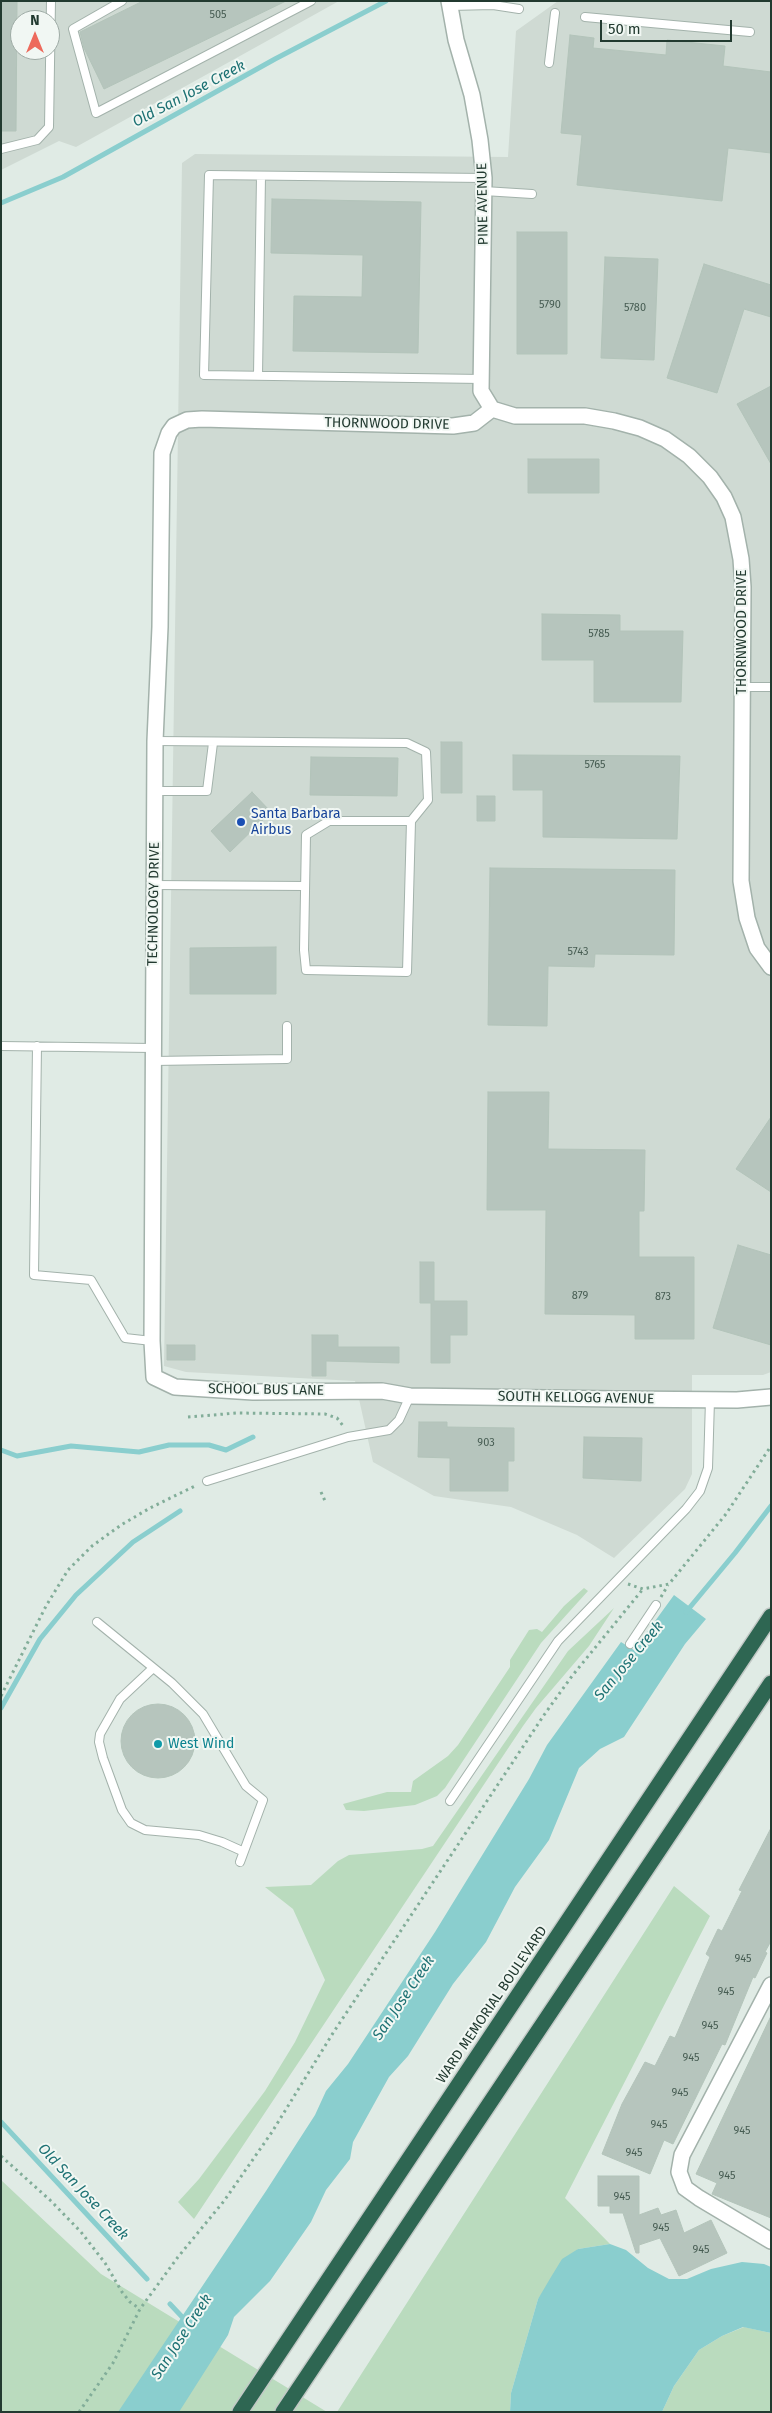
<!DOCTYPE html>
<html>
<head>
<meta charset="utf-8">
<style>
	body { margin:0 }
	#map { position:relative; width:772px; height:2413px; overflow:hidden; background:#e0ebe5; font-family:"Fira Sans",sans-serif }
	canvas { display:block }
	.frame { position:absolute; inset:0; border:2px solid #223a30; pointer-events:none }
	.north { position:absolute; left:10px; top:10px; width:50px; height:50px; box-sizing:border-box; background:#f1f7f3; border:1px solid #9eaba5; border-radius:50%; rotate:0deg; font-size:14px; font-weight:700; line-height:20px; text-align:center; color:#223a30 }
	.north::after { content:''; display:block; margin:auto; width:18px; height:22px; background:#ed6a5c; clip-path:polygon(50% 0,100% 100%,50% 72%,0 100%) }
	.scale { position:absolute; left:600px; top:20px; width:132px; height:22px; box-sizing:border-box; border:2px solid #223a30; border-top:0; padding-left:6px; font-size:15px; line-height:18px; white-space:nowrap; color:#223a30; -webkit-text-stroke:4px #f1f7f3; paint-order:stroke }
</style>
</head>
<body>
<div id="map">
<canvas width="772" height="2413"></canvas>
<div class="frame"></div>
<div class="north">N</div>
<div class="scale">50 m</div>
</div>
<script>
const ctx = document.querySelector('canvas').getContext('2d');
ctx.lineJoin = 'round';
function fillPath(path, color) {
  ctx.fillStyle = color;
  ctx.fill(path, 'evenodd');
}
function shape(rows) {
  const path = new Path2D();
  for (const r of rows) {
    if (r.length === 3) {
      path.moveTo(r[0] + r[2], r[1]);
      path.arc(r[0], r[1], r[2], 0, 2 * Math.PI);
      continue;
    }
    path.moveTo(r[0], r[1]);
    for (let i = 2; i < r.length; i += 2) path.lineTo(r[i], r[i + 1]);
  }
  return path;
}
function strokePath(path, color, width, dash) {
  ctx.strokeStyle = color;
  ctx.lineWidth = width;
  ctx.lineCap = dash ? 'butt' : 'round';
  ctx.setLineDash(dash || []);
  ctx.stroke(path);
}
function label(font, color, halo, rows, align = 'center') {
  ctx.font = font + ' "Fira Sans",sans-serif';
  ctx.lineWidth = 4;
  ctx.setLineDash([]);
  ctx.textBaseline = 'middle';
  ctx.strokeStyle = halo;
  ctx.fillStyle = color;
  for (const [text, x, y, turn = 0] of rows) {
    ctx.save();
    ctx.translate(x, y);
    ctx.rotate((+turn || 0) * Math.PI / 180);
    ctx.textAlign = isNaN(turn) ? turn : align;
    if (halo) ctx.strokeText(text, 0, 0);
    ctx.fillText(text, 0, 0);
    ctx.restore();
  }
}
const built = shape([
	[1,1,339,1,76,147,59,141,1,170],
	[20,20,50,20,50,50,20,50],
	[558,1,771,1,771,1372,763,1375,692,1375,692,1474,685,1489,614,1558,577,1535,511,1507,434,1496,373,1462,355,1381,186,1372,164,1366,182,163,195,154,508,157,516,31]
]);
const green = shape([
	[584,1588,588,1591,541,1643,445,1788,437,1796,415,1805,364,1811,346,1810,343,1804,387,1792,411,1792,413,1781,448,1756,458,1745,510,1667,510,1660,529,1630,537,1629,542,1632,564,1606],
	[614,1608,589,1646,536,1708,523,1726,194,2219,178,2202,199,2179,265,2091,295,2042,325,1980,293,1909,265,1887,311,1885,338,1861,349,1855,422,1849,433,1846,568,1651],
	[674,1886,710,1916,565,2198,610,2244,578,2249,538,2299,511,2393,510,2412,337,2412],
	[1,2180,101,2274,327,2412,1,2412],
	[744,2327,771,2333,771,2412,662,2412,674,2386,699,2350,722,2336]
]);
const water = shape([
	[674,1595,706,1619,685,1644,624,1737,600,1749,579,1768,549,1840,515,1887,486,1942,453,1984,408,2056,389,2077,353,2142,350,2159,326,2190,311,2222,270,2281,234,2317,228,2335,179,2412,118,2412,266,2191,315,2115,326,2091,348,2064,435,1932,529,1779,547,1745,621,1642,634,1650],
	[610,2244,626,2250,648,2268,669,2279,687,2279,711,2269,742,2262,764,2264,771,2267,771,2333,743,2327,722,2336,699,2350,674,2386,662,2412,510,2412,511,2393,538,2299,551,2277,562,2259,578,2249]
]);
const stream = shape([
	[1,203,63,177,275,59,386,1],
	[1,1450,17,1456,71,1446,139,1452,169,1445,209,1445,226,1450,253,1437],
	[686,1612,735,1553,771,1506],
	[1,1708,40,1639,76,1595,133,1542,180,1511],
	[1,2122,147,2279],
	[170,2304,185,2320]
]);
const building = shape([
	[1,1,17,1,16,131,1,131,1,1],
	[143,1,286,1,104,89,84,48,80,32,143,1],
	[570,35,594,38,593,48,666,55,667,40,725,46,723,66,771,72,771,153,728,148,722,201,577,185,582,135,561,133,570,35],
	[272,199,421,202,418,353,293,351,294,296,362,297,363,255,271,253,272,199],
	[517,232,567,232,567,354,517,354,517,232],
	[605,257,658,259,654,360,601,358,605,257],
	[704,264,771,285,771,317,744,309,717,393,667,378,704,264],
	[771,386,771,464,737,404,771,386],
	[528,459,599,459,599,493,528,493,528,459],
	[542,614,620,615,620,631,683,631,681,702,594,702,594,660,542,660,542,614],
	[441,742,462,742,462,793,441,793,441,742],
	[513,755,680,756,677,839,543,837,543,790,513,790,513,755],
	[311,757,398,758,397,796,310,795,311,757],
	[252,792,271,812,230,852,211,831,252,792],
	[477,796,495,796,495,821,477,821,477,796],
	[490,868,675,870,674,955,595,954,594,967,548,966,547,1026,488,1025,490,868],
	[276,947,276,994,190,994,190,948,276,947],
	[488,1092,549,1092,548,1149,645,1150,644,1211,639,1211,639,1257,694,1257,694,1339,635,1339,635,1315,545,1314,546,1210,487,1210,488,1092],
	[771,1117,771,1192,736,1169,771,1117],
	[738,1245,771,1255,771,1345,713,1328,738,1245],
	[420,1262,434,1262,434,1301,467,1301,467,1335,450,1335,450,1363,431,1363,431,1303,420,1303,420,1262],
	[312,1335,338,1335,338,1347,399,1347,399,1363,326,1361,326,1376,312,1376,312,1335],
	[167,1345,195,1345,195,1360,167,1360,167,1345],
	[419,1422,447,1422,447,1427,514,1428,514,1461,508,1461,508,1491,450,1491,450,1458,418,1457,419,1422],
	[584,1437,642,1438,641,1481,583,1478,584,1437],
	[158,1741,37],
	[771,1828,771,1941,765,1952,767,1953,755,1978,753,1977,725,2045,722,2044,673,2144,664,2140,650,2174,602,2154,622,2104,645,2062,655,2066,670,2036,675,2038,710,1957,706,1954,718,1929,722,1931,742,1891,739,1890,771,1828],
	[771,2016,771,2218,712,2194,717,2183,696,2174,771,2016],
	[598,2176,639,2176,639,2215,658,2208,661,2215,676,2210,684,2233,711,2220,727,2253,679,2276,660,2238,639,2245,639,2253,636,2253,623,2213,610,2213,610,2206,598,2206,598,2176]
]);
const path = shape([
	[188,1417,237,1413,325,1414,337,1418,344,1427],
	[321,1492,325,1501],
	[628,1584,643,1589,669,1584,726,1514,771,1446],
	[661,1597,668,1585],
	[1,1696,46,1606,68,1570,92,1546,121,1525,150,1508,197,1485],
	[1,2156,51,2201,81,2232,105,2263,122,2292,130,2302,140,2309],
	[79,2412,113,2363,140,2309,178,2257,224,2201,272,2132,333,2033,544,1715,572,1676,643,1589]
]);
const lane = shape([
	[122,1,73,29,96,113,311,1],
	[450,6,493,5,519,9],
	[585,17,750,32],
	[549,63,555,13],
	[1,149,37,140,49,127,51,1],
	[484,191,532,194],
	[258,375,261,176],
	[482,379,204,375,209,175,484,178],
	[743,687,771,687],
	[155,741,407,743,426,752,428,800,411,821,407,972,306,970,304,950,306,835,329,821,411,821],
	[155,791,207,791,213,743],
	[154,885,305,886],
	[1,1046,153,1048],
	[37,1046,34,1275,91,1280,125,1338,152,1341],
	[153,1061,287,1059,287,1026],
	[207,1481,348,1437,389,1430,399,1420,410,1396],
	[97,1622,172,1683,203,1714,246,1786,263,1800,240,1862],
	[630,1644,656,1605],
	[152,1669,120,1699,100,1734,99,1742,103,1758,122,1810,131,1823,145,1830,199,1835,222,1842,242,1851],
	[450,1801,558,1641,686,1509,700,1491,708,1468,710,1400]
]);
const street = shape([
	[449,1,456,40,472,95,480,140,484,178,481,391,492,409],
	[771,967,757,948,747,918,741,881,743,587,741,559,733,517,724,497,710,477,689,456,665,439,640,428,614,421,585,416,515,416,492,409,474,423,453,426,202,419,187,420,174,426,169,433,162,453,160,627,155,741,152,1341,154,1377,175,1387,253,1392,382,1391,410,1396,615,1399,737,1400,771,1397],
	[771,1985,682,2155,679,2172,685,2188,699,2198,771,2241]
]);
const highway = shape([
	[240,2412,771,1616],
	[283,2412,771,1683]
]);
const markers = [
	[241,822,5,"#1a4fb4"],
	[158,1744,5,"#0f9aa8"]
];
const numberNames = [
	["505",218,15],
	["5790",550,305],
	["5780",635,308],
	["5785",599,634],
	["5765",595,765],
	["5743",578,952],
	["879",580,1296],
	["873",663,1297],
	["903",486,1443],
	["945",743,1959],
	["945",726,1992],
	["945",710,2026],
	["945",691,2058],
	["945",680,2093],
	["945",659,2125],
	["945",742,2131],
	["945",634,2153],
	["945",727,2176],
	["945",622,2197],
	["945",661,2228],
	["945",701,2250]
];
const streetNames = [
	["PINE AVENUE",483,204,-91],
	["THORNWOOD DRIVE",387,424,1],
	["THORNWOOD DRIVE",742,632,-90],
	["TECHNOLOGY DRIVE",154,904,-89],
	["SCHOOL BUS LANE",266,1390,1],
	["SOUTH KELLOGG AVENUE",576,1398,1],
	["WARD MEMORIAL BOULEVARD",492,2005,-56]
];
const transitNames = [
	["Santa Barbara",251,814],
	["Airbus",251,830]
];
const cultureNames = [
	["West Wind",168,1744]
];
const waterNames = [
	["Old San Jose Creek",189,94,-28],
	["San Jose Creek",629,1661,-50],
	["San Jose Creek",404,1998,-56],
	["Old San Jose Creek",83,2192,47],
	["San Jose Creek",182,2337,-57]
];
fillPath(built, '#cfdad3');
fillPath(green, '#badbbe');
fillPath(water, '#8acece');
strokePath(stream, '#8acece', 5);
fillPath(building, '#b6c5bd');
strokePath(building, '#b3c4ba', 1);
strokePath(lane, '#a3b2ab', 10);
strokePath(street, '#a3b2ab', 18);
strokePath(highway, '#c1c8c5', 18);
strokePath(path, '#82ad99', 3, [2.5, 4]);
strokePath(lane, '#fff', 8);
strokePath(street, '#fff', 15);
strokePath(highway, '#2e6652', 15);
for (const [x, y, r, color] of markers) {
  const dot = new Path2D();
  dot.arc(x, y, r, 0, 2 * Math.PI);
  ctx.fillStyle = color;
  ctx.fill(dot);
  strokePath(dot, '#f1f7f3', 2);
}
label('11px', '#475d53', null, numberNames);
label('14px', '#223a30', '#f1f7f3', streetNames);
label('14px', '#164399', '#f1f7f3', transitNames, 'left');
label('14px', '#0d838f', '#f1f7f3', cultureNames, 'left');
label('italic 15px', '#1e7274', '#f1f7f3', waterNames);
</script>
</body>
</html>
